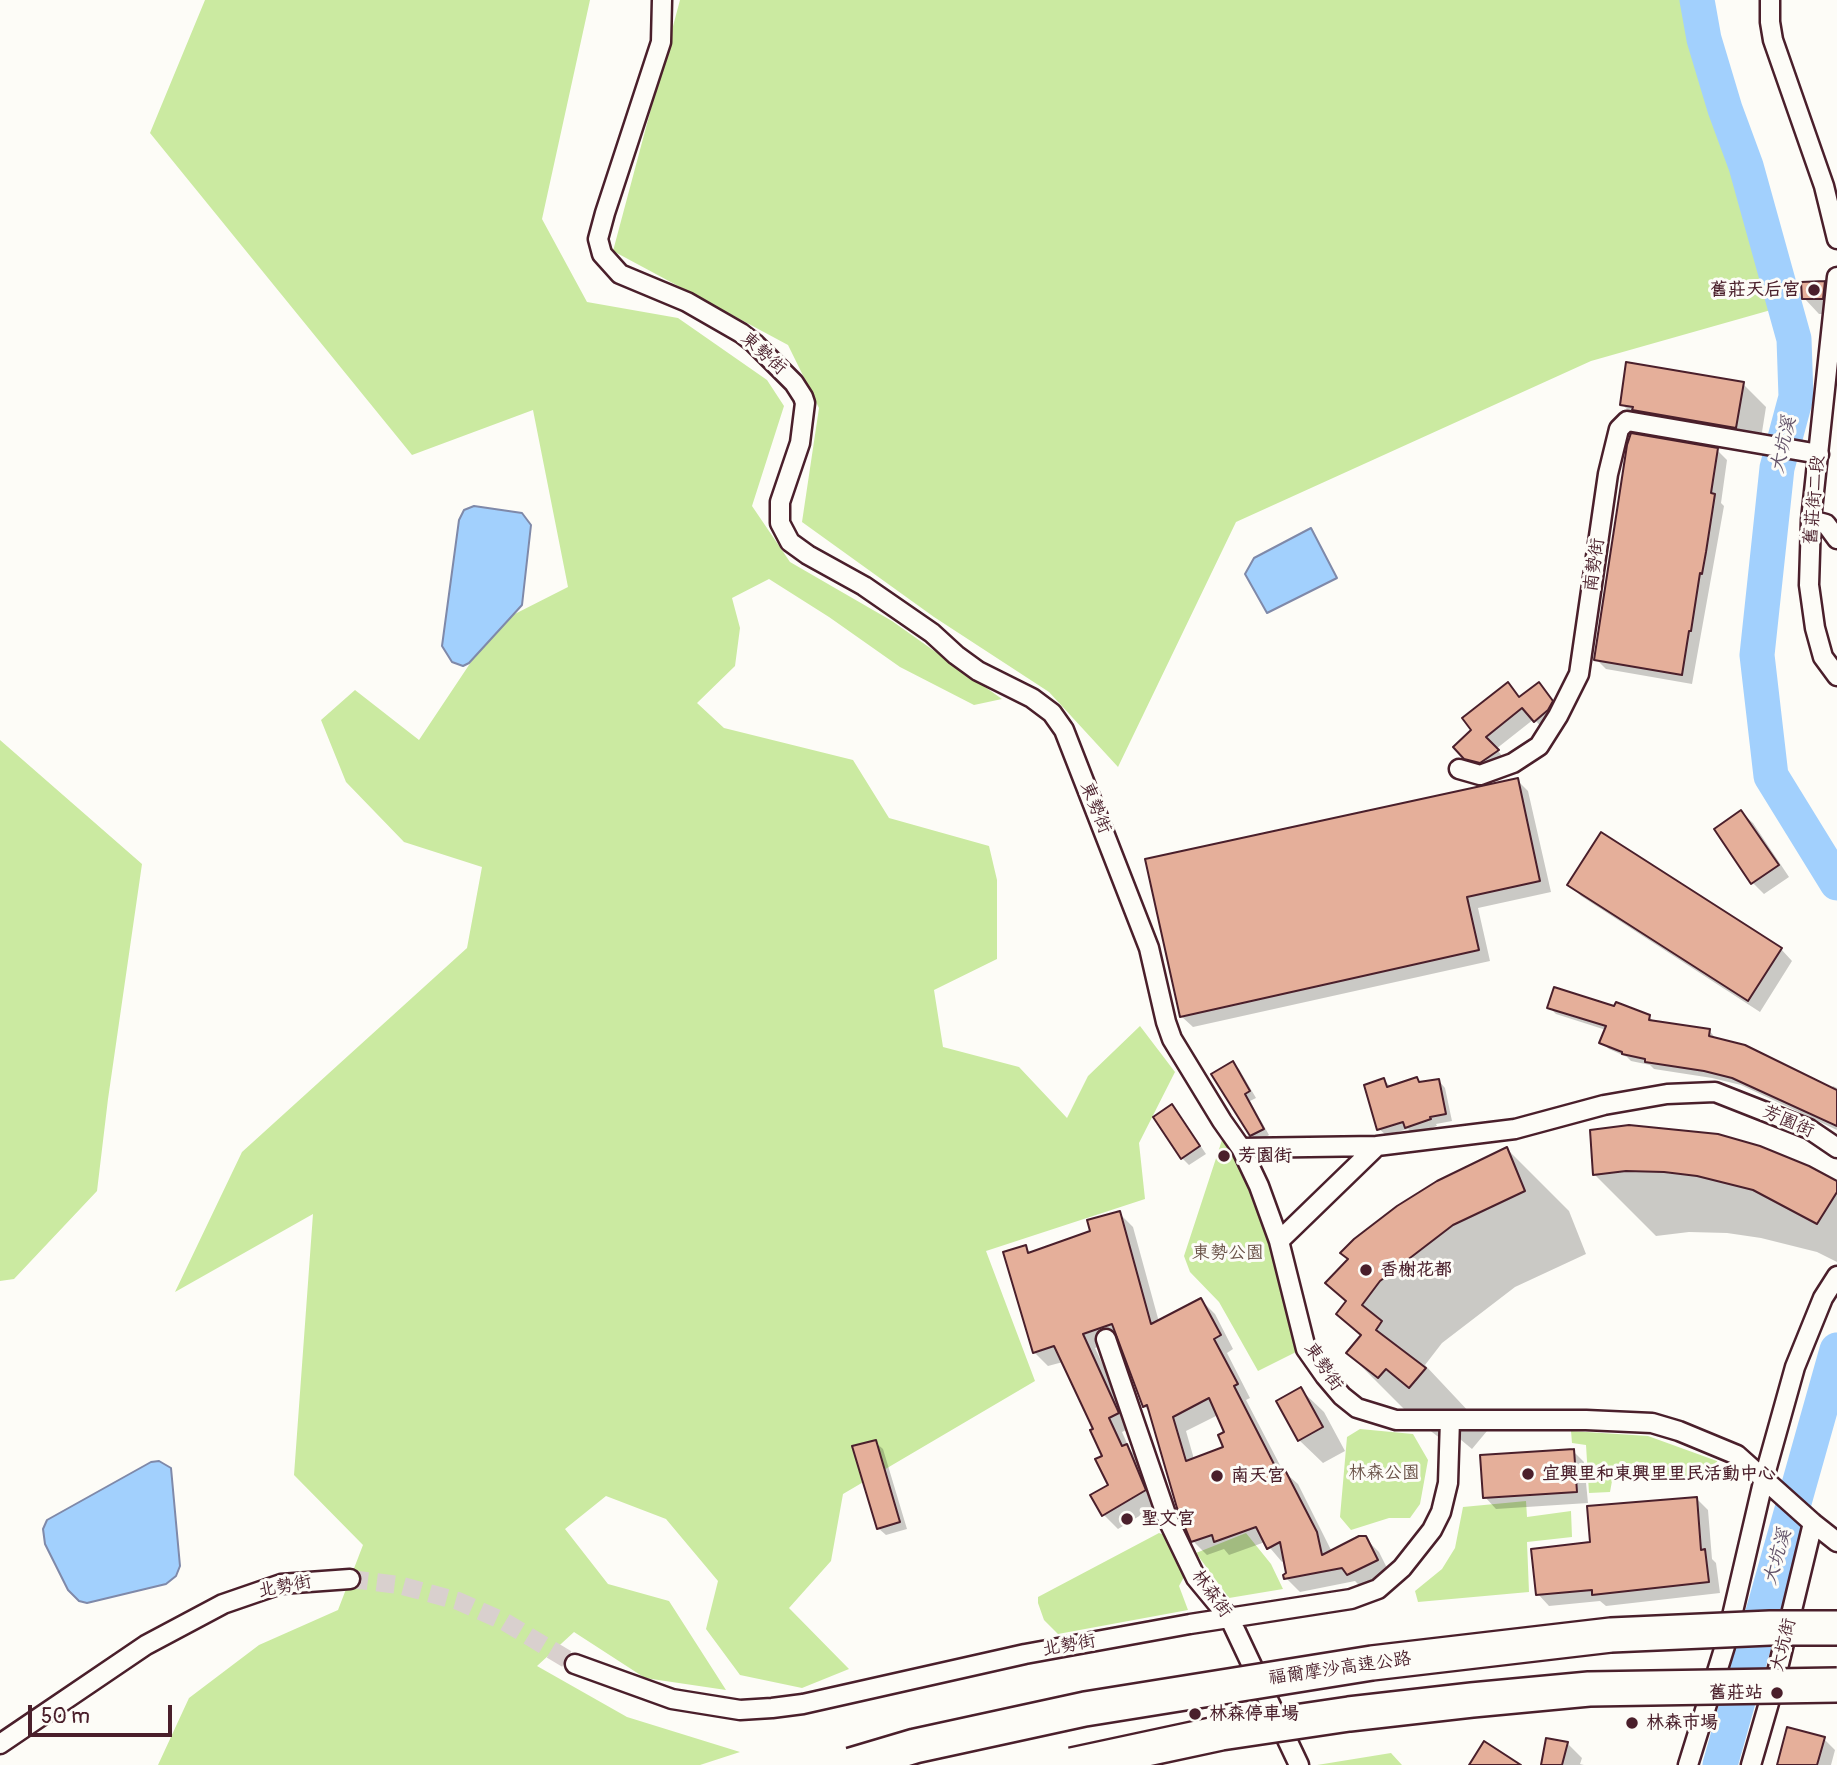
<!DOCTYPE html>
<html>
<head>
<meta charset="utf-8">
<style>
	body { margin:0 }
	#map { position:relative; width:1837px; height:1765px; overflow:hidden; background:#fdfcf7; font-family:Pangolin,sans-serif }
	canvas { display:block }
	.scale { position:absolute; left:28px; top:1705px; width:144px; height:32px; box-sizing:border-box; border:4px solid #4a1f2b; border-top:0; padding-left:9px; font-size:21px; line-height:24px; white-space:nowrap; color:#4a1f2b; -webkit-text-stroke:5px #fdfcf7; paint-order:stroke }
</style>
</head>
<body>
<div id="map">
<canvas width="1837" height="1765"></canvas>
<div class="scale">50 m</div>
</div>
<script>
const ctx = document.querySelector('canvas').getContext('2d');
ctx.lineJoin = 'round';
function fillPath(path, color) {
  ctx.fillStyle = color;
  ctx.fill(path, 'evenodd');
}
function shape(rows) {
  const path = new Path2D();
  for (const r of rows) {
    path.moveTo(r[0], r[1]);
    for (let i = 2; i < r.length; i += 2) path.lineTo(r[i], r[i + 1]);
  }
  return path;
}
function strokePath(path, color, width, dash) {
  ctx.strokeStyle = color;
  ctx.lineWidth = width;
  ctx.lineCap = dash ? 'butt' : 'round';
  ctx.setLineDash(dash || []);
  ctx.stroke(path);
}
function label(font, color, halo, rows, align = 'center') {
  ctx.font = font + ' Pangolin,"LXGW WenKai TC",sans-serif';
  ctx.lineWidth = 6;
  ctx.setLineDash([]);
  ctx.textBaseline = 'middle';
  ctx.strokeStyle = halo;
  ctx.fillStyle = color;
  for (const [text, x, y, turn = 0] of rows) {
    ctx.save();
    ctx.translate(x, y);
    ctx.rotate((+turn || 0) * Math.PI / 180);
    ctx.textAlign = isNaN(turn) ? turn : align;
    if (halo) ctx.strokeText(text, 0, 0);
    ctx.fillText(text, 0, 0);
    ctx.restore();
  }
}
const green = shape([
	[205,0,590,0,542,219,587,302,678,318,767,380,784,406,752,506,790,562,892,621,1002,699,974,705,900,667,829,617,769,579,732,598,740,628,735,666,697,703,724,728,853,760,889,818,989,846,997,880,997,959,934,990,943,1047,1019,1067,1067,1118,1088,1076,1140,1026,1175,1072,1139,1143,1145,1199,986,1251,1035,1381,843,1494,831,1561,789,1608,849,1669,802,1688,740,1675,706,1629,718,1581,666,1519,606,1496,565,1529,608,1584,669,1601,726,1690,645,1678,574,1632,537,1666,627,1717,740,1752,700,1765,158,1765,189,1698,259,1645,338,1610,363,1545,294,1475,313,1214,175,1292,242,1152,467,948,482,867,404,842,346,782,321,720,355,690,419,740,497,623,568,587,533,410,412,455,150,133],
	[680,0,1700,0,1733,133,1792,304,1591,361,1236,522,1118,767,1049,692,934,617,802,522,819,408,788,345,613,251],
	[0,740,142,864,108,1099,97,1191,14,1279,0,1281],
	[1223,1137,1244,1168,1268,1241,1296,1352,1258,1371,1219,1302,1190,1272,1184,1256],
	[1360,1429,1413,1434,1428,1460,1420,1504,1410,1518,1389,1518,1351,1530,1340,1517,1347,1437],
	[1571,1431,1648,1436,1717,1461,1720,1476,1612,1481,1610,1492,1589,1493,1586,1445,1572,1443],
	[1526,1501,1527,1517,1571,1511,1572,1537,1527,1542,1529,1592,1418,1602,1415,1591,1442,1569,1455,1548,1463,1507],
	[1159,1533,1167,1536,1184,1577,1179,1586,1188,1610,1058,1634,1044,1620,1038,1603,1038,1597],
	[1246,1533,1271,1564,1283,1589,1229,1598,1196,1553],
	[1391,1753,1402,1765,1317,1765]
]);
const water = shape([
	[474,506,522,513,531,525,522,605,469,663,463,666,452,662,442,646,459,520,464,510,474,506],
	[1311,528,1337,578,1267,613,1245,574,1254,558,1311,528],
	[159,1461,171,1468,180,1566,176,1576,166,1584,87,1603,79,1601,68,1590,45,1544,43,1529,47,1520,151,1462,159,1461]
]);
const shadow = shape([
	[1824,283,1837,295,1837,314,1819,314,1804,298],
	[1743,384,1766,407,1759,451,1645,428,1622,404],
	[1717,450,1727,460,1721,503,1724,506,1692,684,1606,669,1596,659],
	[1508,685,1521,698,1539,685,1563,714,1546,732,1534,719,1496,749,1509,763,1478,770,1455,747,1474,731],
	[1517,780,1528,791,1551,892,1478,908,1490,961,1193,1027,1181,1016],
	[1741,812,1753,823,1789,877,1764,894,1753,883,1716,829],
	[1570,885,1781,949,1792,961,1760,1012,1581,896],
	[1549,1007,1649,1017,1655,1022,1709,1030,1716,1039,1831,1089,1833,1086,1837,1088,1837,1130,1741,1085,1712,1078,1654,1069,1650,1065,1631,1061,1627,1057,1609,1049,1601,1042,1606,1030,1556,1014],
	[1232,1063,1239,1069,1256,1098,1250,1101,1269,1135,1258,1142,1251,1135,1213,1075],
	[1416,1079,1422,1084,1439,1081,1445,1088,1452,1121,1436,1124,1437,1126,1413,1134,1408,1129,1386,1135,1379,1129,1384,1080,1391,1087],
	[1172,1106,1179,1114,1206,1154,1189,1165,1182,1158],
	[1592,1132,1837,1183,1837,1262,1817,1252,1761,1238,1727,1233,1689,1232,1656,1236,1594,1174],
	[1507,1149,1569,1211,1586,1254,1515,1287,1442,1343,1425,1365,1487,1431,1472,1449,1449,1430,1441,1439,1410,1415,1348,1353,1361,1337,1338,1314],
	[1119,1213,1133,1227,1159,1322,1201,1300,1215,1314,1233,1349,1227,1353,1250,1398,1246,1400,1283,1471,1298,1484,1332,1552,1365,1538,1379,1552,1390,1574,1362,1588,1355,1581,1300,1592,1286,1578,1288,1574,1286,1560,1282,1562,1265,1542,1229,1555,1224,1549,1207,1555,1193,1541,1151,1413,1144,1406,1119,1339,1095,1348,1132,1427,1122,1432,1130,1450,1140,1460,1159,1504,1118,1529,1104,1515,1110,1486,1104,1456,1095,1430,1063,1362,1048,1366,1034,1352,1025,1247,1032,1254,1092,1232],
	[1218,1415,1226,1433,1225,1448,1194,1459,1186,1431],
	[1300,1389,1324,1412,1345,1451,1323,1463,1299,1440],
	[875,1442,883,1449,907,1529,886,1535,878,1528],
	[1573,1451,1584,1462,1588,1503,1496,1509,1485,1497],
	[1696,1498,1708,1510,1712,1559,1716,1563,1720,1593,1606,1606,1600,1601,1549,1606,1538,1594,1592,1544],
	[1824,1739,1835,1750,1831,1765,1779,1765],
	[1567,1743,1582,1758,1580,1764,1584,1765,1543,1765]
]);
const river = shape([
	[1697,0,1704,39,1725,109,1746,166,1794,339,1796,397,1777,468,1757,655,1771,776,1837,883],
	[1720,1765,1837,1350]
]);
const building = shape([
	[1825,281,1823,299,1802,299,1801,282,1825,281],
	[1626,362,1744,382,1736,428,1632,410,1633,407,1620,405,1626,362],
	[1631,433,1718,448,1711,493,1715,494,1706,552,1702,574,1700,573,1691,631,1689,631,1682,675,1594,660,1627,445,1631,433],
	[1508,682,1519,697,1539,682,1553,701,1548,710,1534,722,1522,708,1486,737,1499,750,1480,763,1464,759,1453,747,1471,730,1462,718,1508,682],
	[1518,778,1540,881,1467,897,1479,950,1180,1017,1145,859,1518,778],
	[1741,810,1779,865,1751,884,1714,829,1741,810],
	[1601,832,1782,948,1748,1001,1567,885,1601,832],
	[1554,987,1614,1006,1616,1002,1650,1015,1649,1020,1710,1029,1709,1036,1745,1045,1837,1090,1837,1126,1732,1078,1704,1071,1645,1062,1645,1059,1622,1054,1622,1052,1599,1043,1606,1026,1547,1008,1554,987],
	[1233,1061,1250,1091,1245,1094,1264,1129,1250,1136,1211,1074,1233,1061],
	[1417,1077,1419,1082,1439,1079,1446,1114,1430,1117,1431,1119,1405,1128,1403,1122,1377,1130,1364,1085,1384,1078,1387,1087,1417,1077],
	[1172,1104,1200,1146,1181,1159,1153,1117,1172,1104],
	[1629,1125,1718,1134,1760,1146,1809,1166,1837,1181,1837,1192,1817,1224,1753,1190,1697,1176,1664,1172,1626,1171,1593,1175,1590,1130,1629,1125],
	[1507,1147,1525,1191,1453,1225,1380,1281,1362,1305,1382,1321,1376,1330,1426,1368,1409,1388,1386,1369,1378,1378,1346,1353,1361,1335,1336,1314,1346,1301,1325,1283,1348,1259,1340,1253,1354,1239,1397,1206,1437,1181,1507,1147],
	[1120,1211,1151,1324,1201,1298,1221,1335,1214,1339,1238,1384,1234,1386,1278,1472,1284,1468,1317,1532,1322,1555,1359,1536,1366,1536,1378,1560,1347,1575,1342,1568,1284,1579,1283,1575,1286,1573,1280,1542,1267,1549,1256,1527,1214,1542,1212,1535,1191,1542,1177,1508,1147,1405,1143,1407,1112,1324,1083,1334,1119,1413,1109,1418,1122,1446,1127,1444,1146,1490,1102,1516,1090,1495,1108,1485,1095,1459,1102,1456,1090,1430,1093,1429,1054,1346,1033,1353,1003,1252,1026,1245,1028,1253,1090,1231,1087,1220,1120,1211],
	[1209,1398,1224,1432,1218,1435,1223,1447,1186,1461,1173,1417,1209,1398],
	[1301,1387,1323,1427,1298,1441,1276,1401,1301,1387],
	[876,1440,900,1522,877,1529,852,1446,876,1440],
	[1574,1449,1577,1492,1483,1498,1480,1455,1574,1449],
	[1697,1497,1701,1550,1705,1549,1709,1582,1592,1595,1592,1590,1536,1595,1531,1549,1590,1542,1587,1506,1697,1497],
	[1787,1727,1825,1737,1817,1765,1777,1765,1787,1727],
	[1546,1738,1568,1742,1562,1765,1541,1765,1546,1738],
	[1484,1741,1521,1765,1469,1765,1484,1741]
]);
const minorTunnel = shape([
	[350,1579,399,1585,458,1601,505,1622,575,1664]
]);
const minor = shape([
	[662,0,661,42,605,213,598,239,602,254,620,274,687,302,741,333,754,343,794,383,803,397,805,403,800,443,780,502,780,523,790,542,808,555,864,586,932,633,956,655,978,671,1032,698,1052,713,1064,730,1149,948,1166,1022,1172,1039,1222,1121,1241,1148,1259,1186,1279,1241,1306,1349,1325,1376,1342,1396,1357,1408,1396,1420,1586,1420,1652,1423,1679,1431,1737,1455,1813,1523,1837,1542],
	[1770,0,1770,22,1773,40,1824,186,1837,239],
	[1837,277,1811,520,1809,585,1815,628,1823,657,1837,676],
	[1811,520,1826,524,1837,539],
	[1459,769,1480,775,1513,763,1539,746,1558,716,1579,674,1608,474,1619,429,1627,421,1819,454],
	[1241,1148,1377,1146],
	[1279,1241,1377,1146,1515,1129,1604,1105,1667,1094,1715,1092,1809,1129,1837,1148],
	[1106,1339,1168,1520,1196,1578,1230,1619,1299,1765],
	[575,1664,672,1699,740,1710,772,1708,803,1704,1025,1654,1190,1624,1351,1599,1378,1589,1402,1568,1432,1530,1441,1512,1448,1483,1450,1420],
	[0,1744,146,1645,223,1604,281,1584,350,1579],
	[1688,1765,1725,1646,1764,1478,1795,1367,1823,1298,1837,1276],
	[1751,1765,1773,1689,1813,1523]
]);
const motorwayBridge = shape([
	[851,1765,915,1746,1085,1709,1372,1663,1611,1635,1770,1628,1837,1628],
	[1072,1765,1221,1733,1349,1714,1472,1700,1589,1689,1837,1685]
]);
const markers = [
	[1814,290,7,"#4a1f2b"],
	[1224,1156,7,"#4a1f2b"],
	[1366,1270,7,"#4a1f2b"],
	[1528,1474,7,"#4a1f2b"],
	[1217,1476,7,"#4a1f2b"],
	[1127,1519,7,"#4a1f2b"],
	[1777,1693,7,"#4a1f2b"],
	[1195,1714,7,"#4a1f2b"],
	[1632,1723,7,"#4a1f2b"]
];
const poiNames = [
	["舊莊天后宮",1800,290,"right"],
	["芳園街",1238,1156],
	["香榭花都",1380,1270],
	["宜興里和東興里里民活動中心",1542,1474],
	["南天宮",1231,1476],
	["聖文宮",1141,1519],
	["舊莊站",1763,1693,"right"],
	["林森停車場",1209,1714],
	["林森市場",1646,1723]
];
const streetNames = [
	["東勢街",763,354,42],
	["舊莊街二段",1815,500,-85],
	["南勢街",1595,565,-82],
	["東勢街",1095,808,68],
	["芳園街",1788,1122,24],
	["東勢街",1323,1367,56],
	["北勢街",285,1587,-11],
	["林森街",1211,1594,54],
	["大坑街",1784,1645,-76],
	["北勢街",1069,1646,-10],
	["福爾摩沙高速公路",1340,1669,-8]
];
const parkNames = [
	["東勢公園",1228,1253],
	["林森公園",1384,1473]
];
const waterNames = [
	["大坑溪",1784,445,-77],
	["大坑溪",1778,1557,-74]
];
fillPath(green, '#cbeaa1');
fillPath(water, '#a2d0fd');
strokePath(water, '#7f89a9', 2);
fillPath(shadow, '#0003');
strokePath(river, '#a2d0fd', 35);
fillPath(building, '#e5af9a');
strokePath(building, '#4a1f2b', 2);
strokePath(minorTunnel, '#d9d0ce', 18, [18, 9]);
strokePath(minor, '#4a1f2b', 23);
strokePath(minor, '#fdfcf7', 18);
strokePath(motorwayBridge, '#4a1f2b', 38, []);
strokePath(motorwayBridge, '#fdfcf7', 33);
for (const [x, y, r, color] of markers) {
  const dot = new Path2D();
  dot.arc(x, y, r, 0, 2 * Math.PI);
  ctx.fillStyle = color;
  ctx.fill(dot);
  strokePath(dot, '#fdfcf7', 2.5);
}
label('bold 18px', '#4a1f2b', '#fdfcf7', poiNames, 'left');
label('18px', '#4a1f2b', '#fdfcf7', streetNames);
label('18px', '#6a5248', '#fdfcf7', parkNames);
label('italic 19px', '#64546a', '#fdfcf7', waterNames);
</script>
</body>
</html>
